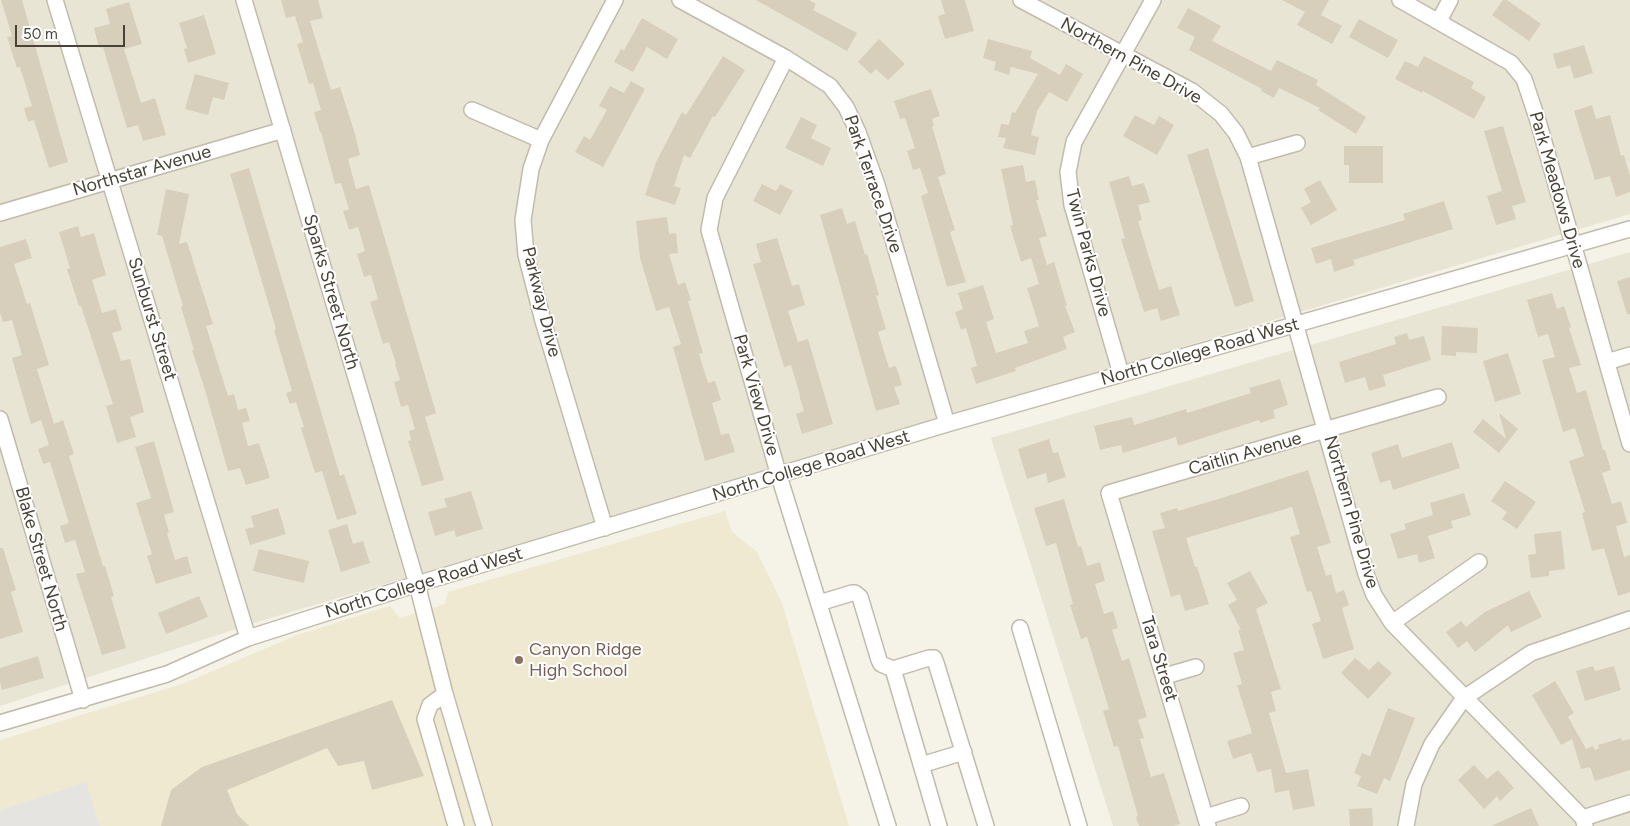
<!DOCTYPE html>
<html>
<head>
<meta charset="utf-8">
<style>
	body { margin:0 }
	#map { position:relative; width:1630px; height:826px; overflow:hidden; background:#f5f2e8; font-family:Figtree,sans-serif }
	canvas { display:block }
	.scale { position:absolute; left:15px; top:25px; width:110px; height:22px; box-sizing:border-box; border:2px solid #484336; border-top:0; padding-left:6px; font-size:15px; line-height:18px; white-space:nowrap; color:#484336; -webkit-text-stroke:4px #fff; paint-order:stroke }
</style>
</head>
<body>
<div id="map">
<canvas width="1630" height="826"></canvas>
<div class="scale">50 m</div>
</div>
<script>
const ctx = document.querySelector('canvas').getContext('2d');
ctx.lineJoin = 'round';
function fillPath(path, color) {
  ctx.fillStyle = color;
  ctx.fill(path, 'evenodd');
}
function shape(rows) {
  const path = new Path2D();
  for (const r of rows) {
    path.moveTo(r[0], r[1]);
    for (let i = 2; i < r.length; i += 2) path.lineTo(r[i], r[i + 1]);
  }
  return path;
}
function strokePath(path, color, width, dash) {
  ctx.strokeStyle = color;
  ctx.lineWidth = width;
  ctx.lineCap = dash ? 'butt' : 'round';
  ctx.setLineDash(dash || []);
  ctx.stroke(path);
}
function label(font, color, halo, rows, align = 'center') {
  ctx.font = font + ' Figtree,sans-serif';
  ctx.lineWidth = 4;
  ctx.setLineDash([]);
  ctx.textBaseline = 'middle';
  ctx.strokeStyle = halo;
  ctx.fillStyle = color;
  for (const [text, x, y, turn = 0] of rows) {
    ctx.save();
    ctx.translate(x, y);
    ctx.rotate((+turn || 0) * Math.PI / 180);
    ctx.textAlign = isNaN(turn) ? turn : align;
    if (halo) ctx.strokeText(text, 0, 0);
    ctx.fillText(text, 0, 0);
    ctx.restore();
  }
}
const residential = shape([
	[0,0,1630,0,1630,214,264,620,0,706],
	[1630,252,1630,826,1113,826,991,438]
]);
const education = shape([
	[725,511,732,532,757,552,782,603,849,826,0,826,0,740,182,684,297,635,390,606,400,618,445,604,448,592]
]);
const parking = shape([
	[86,782,100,826,0,826,0,810]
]);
const building = shape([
	[1,0,22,0,68,162,49,168,34,120,28,122,24,108,32,106,20,67,17,68,7,37,12,36],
	[281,0,318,0,323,18,310,21,331,90,340,87,355,134,360,155,348,159,356,189,369,185,436,413,425,417,444,480,422,486,408,441,411,440,409,431,415,429,408,405,401,407,394,382,400,380,395,364,396,364,389,342,383,344,370,302,378,299,371,275,364,277,357,254,365,251,358,227,349,230,343,211,349,209,341,183,335,184,321,132,320,132,314,112,321,110,313,83,309,84,297,44,303,42,295,16,286,18],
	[756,0,809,0,816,4,813,10,857,33,847,51],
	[941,0,965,0,974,31,945,39,938,16,945,14],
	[1282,0,1329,0,1321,15,1342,26,1332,44,1297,25,1305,12],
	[1503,0,1507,0,1541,24,1529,41,1492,15],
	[129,2,142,44,124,49,141,103,155,98,166,135,143,141,138,125,127,128,103,47,99,48,94,28,110,24,106,9],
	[1188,8,1221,26,1212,41,1271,71,1277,60,1318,80,1316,85,1366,117,1356,134,1318,110,1320,108,1279,88,1274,98,1261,91,1262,89,1189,50,1195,37,1177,28],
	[204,15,216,54,188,63,184,49,187,48,179,23],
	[642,18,678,39,667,59,647,47,633,72,614,62,621,49,624,50],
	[1359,19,1398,40,1388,58,1349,37],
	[879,39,905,64,888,80,876,69,871,74,858,62],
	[988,39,1032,51,1030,58,1060,75,1066,64,1083,74,1067,102,1049,92,1037,111,1031,135,1039,137,1035,155,1003,148,1006,138,998,137,1001,124,1009,125,1012,112,1015,113,1038,74,1011,67,1009,75,994,70,996,62,983,58],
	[1584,45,1593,73,1574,79,1570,65,1557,69,1553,54],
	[723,56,745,70,715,117,713,116,690,158,684,155,674,186,681,188,675,205,645,195,656,162,682,112,686,115],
	[1424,56,1474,82,1471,88,1486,97,1474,119,1423,91,1422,93,1395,79,1405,61,1418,67],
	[195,74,229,83,224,100,213,97,208,115,185,109],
	[631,81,645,89,603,167,575,152,584,136,590,140,607,110,599,106,610,86,624,93],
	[931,89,940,116,932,119,934,126,932,126,946,174,938,177,955,230,950,232,966,282,947,287,921,196,928,193,920,168,913,170,907,151,915,148,905,118,900,119,894,101],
	[1592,105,1596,119,1610,115,1621,156,1624,155,1630,176,1630,192,1616,197,1610,176,1595,180,1574,111],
	[1135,115,1154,125,1159,116,1174,125,1157,155,1123,136],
	[801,117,817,125,811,138,831,148,823,166,785,148],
	[1503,126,1526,202,1512,206,1516,219,1496,225,1487,196,1502,191,1484,131],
	[1344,146,1383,146,1383,183,1349,183,1349,165,1344,165],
	[1208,148,1254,301,1235,307,1187,155],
	[1023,165,1026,182,1035,180,1039,200,1036,200,1047,236,1039,238,1047,265,1054,262,1067,306,1065,306,1075,332,1063,337,1067,349,1015,368,1016,371,976,384,971,368,977,366,966,328,961,330,955,312,963,309,958,293,983,285,994,319,986,322,996,353,1028,343,1024,331,1039,326,1027,288,1039,284,1031,258,1021,262,1010,226,1013,225,1001,169],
	[249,168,340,476,344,474,357,514,337,520,322,471,315,473,301,428,304,427,296,402,290,404,286,393,292,391,274,330,276,329,230,174],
	[1129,176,1132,186,1144,183,1150,202,1138,205,1142,220,1138,221,1159,290,1171,286,1180,315,1161,321,1157,308,1144,312,1121,239,1125,238,1109,182],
	[1320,180,1337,210,1311,225,1301,208,1311,202,1304,189],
	[762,184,776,191,780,184,793,191,780,215,753,201],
	[166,189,189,194,179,244,187,242,213,324,206,326,228,396,234,394,238,410,246,408,250,421,242,423,248,446,259,443,270,478,246,485,240,468,228,471,205,390,192,350,194,350,181,307,183,306,162,236,157,235],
	[1444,201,1453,229,1353,260,1355,265,1334,272,1331,259,1316,264,1311,248,1405,220,1403,214],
	[842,208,847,224,855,221,865,255,867,254,879,295,876,296,886,329,878,332,889,368,896,366,902,385,894,387,900,404,876,411,820,215],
	[667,217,669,234,676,233,678,253,669,254,678,285,685,282,691,300,688,301,703,353,699,354,708,383,715,381,721,400,712,403,721,435,729,433,735,452,705,461,673,347,681,344,669,307,656,311,640,258,636,221],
	[78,226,81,237,94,233,106,275,92,280,102,313,116,309,122,330,112,333,121,361,130,359,144,412,130,417,136,437,117,443,106,406,113,404,81,306,79,306,67,269,70,268,59,232],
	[777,238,792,286,799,284,805,305,788,311,798,342,808,339,833,424,802,434,796,414,804,411,799,395,800,395,791,365,784,367,753,264,761,262,756,244],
	[26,239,32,258,14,264,27,304,30,303,49,365,37,369,54,424,63,420,74,454,69,456,103,566,105,566,114,596,111,597,126,648,102,655,76,574,85,572,75,540,65,543,60,526,69,523,50,462,43,464,38,449,49,445,41,420,31,424,19,383,12,358,22,355,12,320,3,322,0,313,0,247],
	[1630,277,1630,314,1627,314,1617,281],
	[1552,293,1557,309,1564,306,1571,327,1569,328,1581,365,1569,368,1577,393,1586,390,1603,450,1605,450,1611,470,1602,473,1612,504,1621,501,1627,523,1616,526,1624,557,1630,555,1630,592,1618,596,1604,548,1592,551,1582,513,1585,512,1569,461,1584,456,1575,428,1563,432,1542,360,1555,357,1548,334,1538,337,1527,300],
	[1442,326,1478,328,1477,353,1456,352,1456,356,1441,355],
	[1407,333,1409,340,1424,336,1431,360,1383,375,1386,386,1369,391,1365,377,1345,383,1339,362,1396,344,1394,337],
	[1508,353,1521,394,1495,402,1483,361],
	[1280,379,1288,405,1273,410,1275,418,1260,423,1259,420,1178,446,1176,437,1123,453,1121,445,1100,450,1094,426,1132,417,1134,425,1186,409,1187,413,1251,393,1249,388],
	[1499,413,1518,429,1499,453,1473,432,1483,419,1506,439],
	[1049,439,1053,453,1058,452,1066,477,1048,483,1046,473,1027,479,1018,449],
	[154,441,174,512,164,515,169,532,167,533,175,560,187,556,192,573,156,584,147,556,152,554,136,503,151,498,135,447],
	[1452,442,1460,468,1393,490,1390,480,1380,483,1371,453,1398,444,1402,458],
	[1308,470,1331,543,1317,547,1326,576,1331,574,1336,593,1344,590,1349,605,1342,608,1354,649,1323,659,1312,624,1321,621,1311,591,1307,592,1290,537,1300,534,1292,507,1186,538,1195,567,1197,567,1209,604,1185,611,1180,594,1171,597,1152,531,1165,528,1160,513,1177,508,1178,511,1225,497],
	[1505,481,1536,502,1517,529,1502,519,1507,512,1491,501],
	[471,491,483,529,456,537,454,530,435,536,428,512,447,507,444,499],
	[1464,493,1471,515,1451,521,1453,528,1428,536,1435,558,1419,563,1417,554,1398,559,1390,534,1406,529,1404,524,1433,515,1430,503],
	[1064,499,1078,547,1081,546,1087,566,1100,562,1105,581,1095,584,1104,614,1113,611,1118,628,1112,630,1122,661,1129,658,1147,717,1138,720,1144,738,1140,739,1151,777,1164,773,1180,824,1173,826,1139,826,1136,817,1138,816,1118,746,1114,747,1103,711,1109,709,1087,637,1081,639,1070,605,1073,604,1056,543,1046,546,1034,508],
	[278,508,286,534,250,545,245,529,254,527,251,516],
	[347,524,353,544,363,541,370,563,341,572,328,530],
	[1561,531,1565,569,1549,571,1549,576,1531,578,1528,555,1536,554,1534,534],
	[0,548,3,548,16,590,11,592,23,632,0,639],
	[259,549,309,561,304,583,253,571],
	[1250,571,1268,603,1256,609,1281,689,1271,692,1276,711,1269,713,1286,773,1308,769,1315,806,1293,810,1289,790,1275,793,1271,769,1257,772,1251,753,1233,759,1227,741,1252,733,1237,685,1242,684,1233,653,1244,650,1238,630,1241,630,1228,605,1237,600,1227,583],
	[1529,591,1542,617,1511,632,1508,625,1475,652,1467,641,1458,648,1446,632,1461,621,1466,627,1485,612],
	[199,596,208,617,166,634,158,613],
	[38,656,44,678,2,690,0,682,0,668],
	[1355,658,1369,670,1378,661,1392,673,1368,699,1341,673],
	[1593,666,1595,671,1614,666,1621,690,1585,701,1576,671],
	[1555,681,1574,713,1568,717,1586,749,1593,746,1595,750,1599,748,1598,745,1621,738,1622,741,1630,739,1630,770,1595,781,1590,767,1581,769,1572,739,1561,745,1532,695],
	[392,700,424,776,372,790,364,761,338,766,327,748,227,790,237,814,249,826,161,826,171,790,202,767],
	[1388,708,1415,718,1390,781,1384,778,1377,794,1357,786,1361,776,1354,773,1362,753,1370,756],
	[1474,765,1487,779,1498,770,1514,788,1500,801,1497,796,1484,809,1458,780],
	[1372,808,1373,826,1350,826,1349,809],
	[1531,808,1539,826,1491,826]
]);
const minor = shape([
	[55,0,248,638],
	[244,0,417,584,445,694,484,826],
	[680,0,786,58,830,86,846,107,858,132,877,185,947,424],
	[1021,0,1192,91,1221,114,1236,133,1248,157,1366,574,1374,595,1392,623,1583,818,1585,826],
	[1400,0,1511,63,1524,79,1538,121,1630,444],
	[1439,21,1450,0],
	[786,58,715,198,709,230,779,476,888,826],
	[472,110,541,140],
	[1248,157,1297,143],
	[0,213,283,130],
	[1607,362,1630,355],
	[1121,374,1072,205,1068,172,1074,142,1153,0],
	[0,419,83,700],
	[605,528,543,321,526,255,523,220,531,169,541,140,615,0],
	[819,603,852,593,855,593,860,597,879,660,881,664,893,669],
	[1392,623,1479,562],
	[1020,628,1079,826],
	[1165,676,1196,667],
	[445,694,430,705,425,719,456,826],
	[0,723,167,674,248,638,417,584,947,424,1630,229],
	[921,765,964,752],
	[1206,817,1241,806],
	[1583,818,1630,803],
	[939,826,893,669,929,658,934,658,936,663,986,826],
	[1208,826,1109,493,1438,397],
	[1406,826,1414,784,1432,744,1464,698,1531,653,1630,619]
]);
const markers = [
	[519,660,5,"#8d6e63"]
];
const streetNames = [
	["Northern Pine Drive",1131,61,29],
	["Northstar Avenue",142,171,-16],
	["Park Terrace Drive",873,184,71],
	["Park Meadows Drive",1557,190,74],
	["Twin Parks Drive",1088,253,75],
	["Sparks Street North",331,292,74],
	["Parkway Drive",541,302,76],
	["Sunburst Street",152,319,73],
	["North College Road West",1200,352,-16],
	["Park View Drive",756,395,74],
	["Caitlin Avenue",1245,454,-16],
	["North College Road West",811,466,-17],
	["Northern Pine Drive",1351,512,74],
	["Blake Street North",41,559,74],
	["North College Road West",424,583,-17],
	["Tara Street",1159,659,73]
];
const educationNames = [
	["Canyon Ridge",529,650],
	["High School",529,671]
];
fillPath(residential, '#e9e5d5');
fillPath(education, '#efe9d1');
fillPath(parking, '#e6e4e0');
fillPath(building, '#d7cfbc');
strokePath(minor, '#c1bbaa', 18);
strokePath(minor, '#fff', 15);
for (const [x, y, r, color] of markers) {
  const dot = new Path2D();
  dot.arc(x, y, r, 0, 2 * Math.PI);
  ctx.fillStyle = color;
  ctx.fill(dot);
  strokePath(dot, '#fff', 2);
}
label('18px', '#484336', '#fff', streetNames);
label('18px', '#785e54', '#fff', educationNames, 'left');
</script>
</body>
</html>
